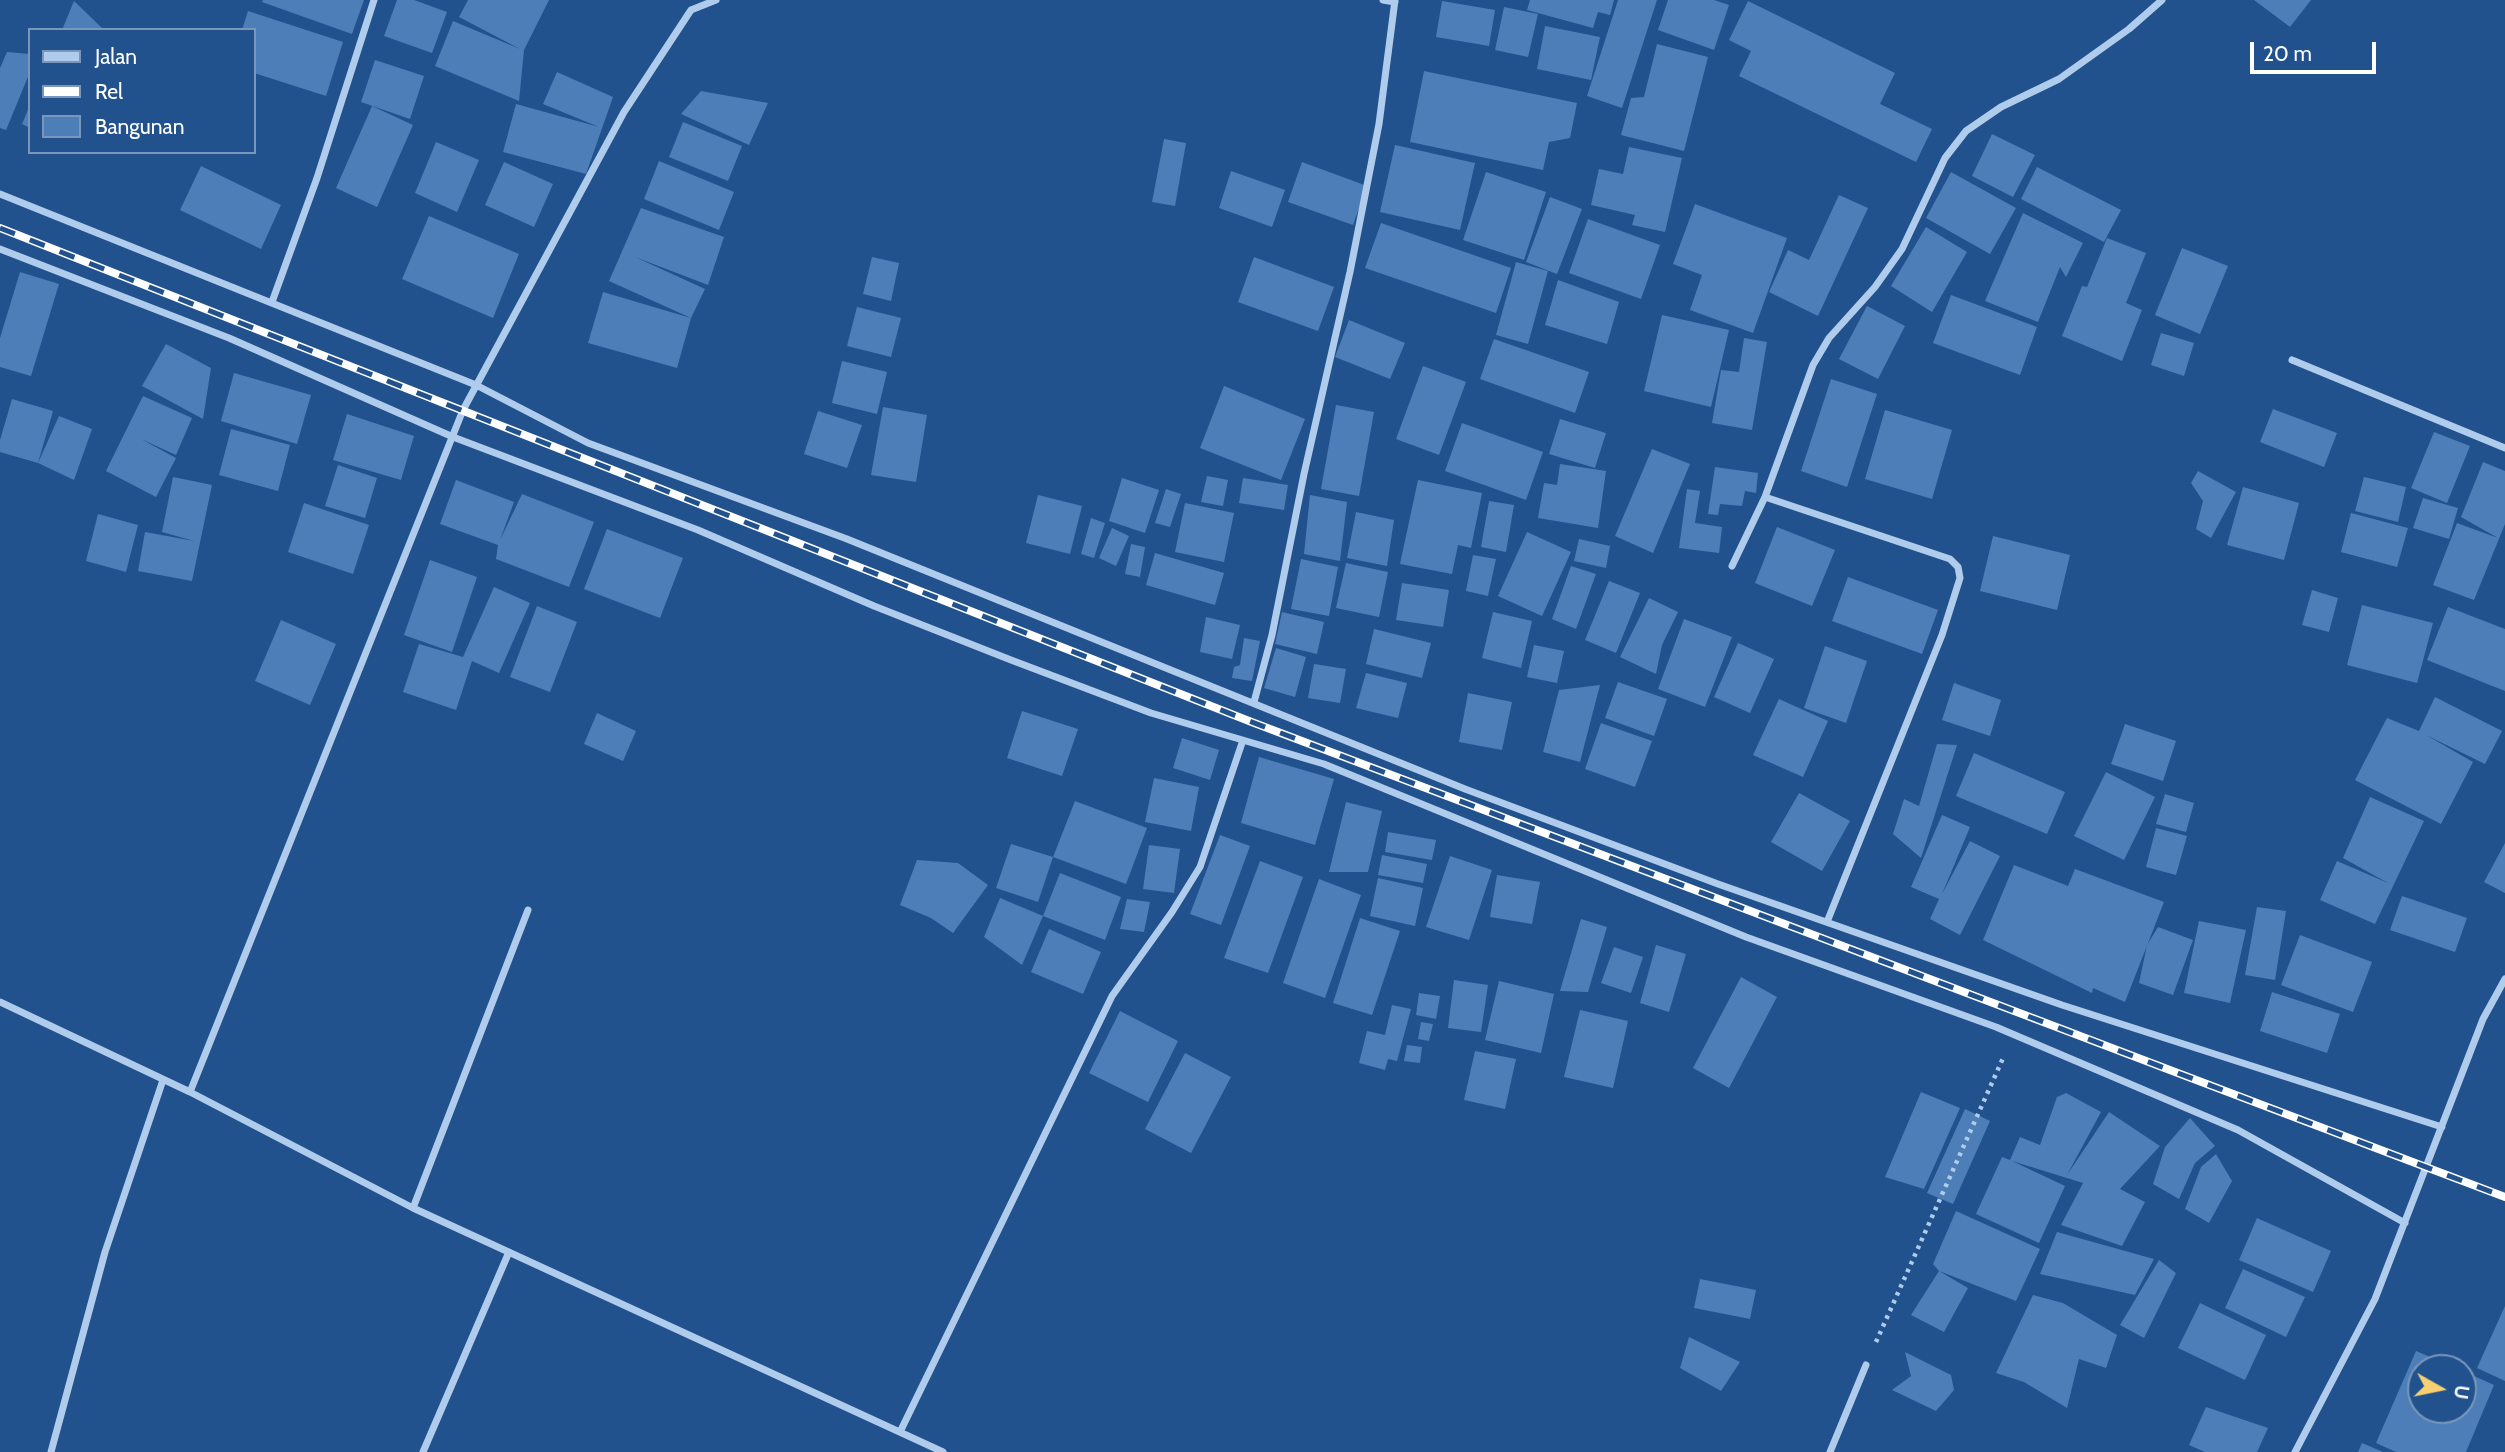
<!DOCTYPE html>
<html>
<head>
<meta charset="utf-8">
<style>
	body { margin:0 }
	#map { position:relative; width:2505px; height:1452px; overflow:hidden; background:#21528e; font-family:Cabin,sans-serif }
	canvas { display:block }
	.legend { position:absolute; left:28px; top:28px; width:228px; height:126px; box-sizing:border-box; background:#21528e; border:2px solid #7a97bb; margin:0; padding:9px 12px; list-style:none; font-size:21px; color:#fff }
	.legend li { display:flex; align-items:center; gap:14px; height:35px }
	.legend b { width:35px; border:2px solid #7a97bb }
	.north { position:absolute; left:2407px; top:1354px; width:70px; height:70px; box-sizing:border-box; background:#21528e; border:2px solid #7a97bb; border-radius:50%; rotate:99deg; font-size:19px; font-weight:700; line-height:28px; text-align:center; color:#fff }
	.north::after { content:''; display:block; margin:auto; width:24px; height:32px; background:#f9d071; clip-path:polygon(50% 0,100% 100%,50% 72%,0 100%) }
	.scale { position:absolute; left:2250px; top:42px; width:126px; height:32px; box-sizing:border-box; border:4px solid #fff; border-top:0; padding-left:9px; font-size:21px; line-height:24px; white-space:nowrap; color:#fff; -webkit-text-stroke:5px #21528e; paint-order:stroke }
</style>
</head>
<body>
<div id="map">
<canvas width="2505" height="1452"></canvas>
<ul class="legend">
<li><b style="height:9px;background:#b0ccec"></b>Jalan</li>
<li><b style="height:9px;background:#fff"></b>Rel</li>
<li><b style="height:19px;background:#4e7eb7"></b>Bangunan</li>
</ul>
<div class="north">U</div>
<div class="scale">20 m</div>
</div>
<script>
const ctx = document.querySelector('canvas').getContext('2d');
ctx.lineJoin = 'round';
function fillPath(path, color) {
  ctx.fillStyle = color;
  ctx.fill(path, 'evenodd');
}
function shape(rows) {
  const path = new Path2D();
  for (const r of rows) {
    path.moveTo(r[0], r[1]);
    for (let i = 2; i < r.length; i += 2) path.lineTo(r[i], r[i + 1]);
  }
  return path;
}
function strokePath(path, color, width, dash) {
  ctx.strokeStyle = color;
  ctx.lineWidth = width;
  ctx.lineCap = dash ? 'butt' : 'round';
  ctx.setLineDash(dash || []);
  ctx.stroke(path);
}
const building = shape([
	[263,0,364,0,352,34,262,2],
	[397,0,414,0,447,12,432,53,384,36],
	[468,0,549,0,524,50,519,101,435,66,453,21,520,49,459,17],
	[1530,0,1614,0,1610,15,1598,12,1593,28,1527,10],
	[1618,0,1657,0,1622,108,1587,96],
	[1668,0,1714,0,1729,5,1714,50,1658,30],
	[2254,0,2311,0,2290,27],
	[74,1,102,28,101,30,62,30],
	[1442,1,1495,10,1489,46,1436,37],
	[1748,1,1895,73,1880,104,1932,129,1916,162,1739,76,1751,51,1729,40],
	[1504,7,1538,14,1528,57,1495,50],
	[248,11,343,42,326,96,254,73,254,30,242,30],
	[1545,26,1600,37,1591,80,1537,69],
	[1657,44,1708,57,1684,151,1621,135,1631,98,1644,97],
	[7,52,30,54,30,72,6,130,0,128,0,68],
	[375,60,424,76,410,119,361,102],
	[1424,71,1577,103,1570,138,1549,142,1543,170,1410,142],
	[557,72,613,97,586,174,503,152,516,104,599,127,543,104],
	[701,91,768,103,749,145,681,114],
	[30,105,30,128,22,124],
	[372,106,413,125,377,207,336,188],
	[683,122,742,146,728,181,669,157],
	[1992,134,2035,155,2013,197,1972,176],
	[1164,139,1186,143,1175,206,1152,202],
	[436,142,479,160,457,212,415,193],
	[1395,145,1475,163,1460,230,1380,212],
	[1629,147,1682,158,1665,232,1632,225,1635,215,1591,205,1599,169,1623,174],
	[659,161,734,192,719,230,644,199],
	[504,162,553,184,534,227,485,205],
	[1302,162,1367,186,1353,225,1288,202],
	[201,166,281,205,261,249,180,210],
	[2037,167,2121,210,2104,242,2021,199],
	[1231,171,1285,190,1272,227,1219,208],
	[1486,172,1546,192,1524,260,1463,240],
	[1951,172,2016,208,1990,254,1926,218],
	[1839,195,1868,208,1818,316,1769,292,1788,250,1809,260],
	[1550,197,1582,209,1557,274,1526,262],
	[1695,204,1787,238,1753,333,1690,310,1702,275,1673,264],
	[641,208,724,237,708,285,635,257,705,289,691,318,609,281],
	[2023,213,2083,243,2066,277,2060,267,2038,322,1985,301],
	[429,216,519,254,493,318,402,279],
	[1588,219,1660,245,1641,299,1569,273],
	[1381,223,1511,268,1496,313,1365,268],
	[1926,227,1967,252,1932,312,1891,286],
	[2107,238,2146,253,2126,303,2142,310,2122,361,2062,336,2082,286,2087,287],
	[2182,248,2228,266,2200,334,2155,315],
	[872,257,899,263,891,301,863,294],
	[1254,257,1334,287,1318,331,1238,302],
	[1516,262,1548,271,1528,344,1496,335],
	[20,272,59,284,31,376,0,367,0,338],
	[1558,280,1619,302,1607,344,1545,325],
	[603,292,691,318,677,368,588,343],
	[1951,295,2037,327,2020,375,1933,343],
	[1867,306,1905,326,1878,379,1839,359],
	[857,307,901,318,891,357,847,346],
	[1662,315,1729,330,1711,407,1644,391],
	[1349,320,1405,343,1390,379,1335,357],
	[2161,333,2194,343,2184,376,2151,365],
	[1744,338,1767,342,1752,430,1712,423,1721,370,1739,372],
	[1494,339,1589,372,1575,413,1480,379],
	[166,344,211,368,203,419,142,386],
	[842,361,887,372,877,414,832,403],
	[1423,366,1466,382,1439,455,1396,439],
	[234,373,311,395,297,444,221,421],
	[1831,379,1877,394,1847,487,1801,471],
	[1224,386,1305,419,1281,480,1200,448],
	[143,396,192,418,176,455,141,439,176,458,156,497,106,471],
	[12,399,53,411,38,463,59,416,92,429,74,480,38,463,0,452,0,440],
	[1336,405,1374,412,1359,496,1321,489],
	[883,407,927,415,916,482,871,475],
	[2273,409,2337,433,2324,467,2260,442],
	[1885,410,1952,430,1932,499,1865,479],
	[818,411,862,425,847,468,804,454],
	[347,414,414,436,401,480,333,460],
	[1560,419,1606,433,1595,468,1549,454],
	[1462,423,1543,452,1526,500,1445,471],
	[231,429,290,445,278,491,219,475],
	[2434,432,2470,446,2447,503,2411,488],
	[1652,449,1690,464,1653,553,1615,536],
	[2483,462,2505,471,2505,524,2474,600,2433,585,2457,523,2498,538,2461,517],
	[1560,464,1606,471,1598,528,1538,518,1544,483,1557,485],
	[338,465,377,478,365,518,325,506],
	[1715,467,1758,473,1756,493,1745,491,1742,506,1720,504,1718,515,1708,514],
	[2198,471,2236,492,2211,538,2196,529,2203,501,2191,483],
	[1207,476,1228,480,1223,506,1201,502],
	[173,477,212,485,192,581,138,571,145,532,194,541,162,532],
	[2364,477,2406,487,2398,522,2355,511],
	[1122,478,1159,490,1145,533,1109,521],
	[1243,478,1288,485,1284,510,1239,503],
	[456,480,514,502,500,540,522,494,594,522,569,587,496,559,498,545,440,524],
	[1418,480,1482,493,1471,548,1458,545,1452,574,1400,564],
	[2243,487,2299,503,2284,560,2227,545],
	[1166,489,1181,494,1170,527,1155,523],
	[1687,489,1700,491,1695,523,1722,527,1719,553,1679,548],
	[1038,495,1082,506,1070,554,1026,543],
	[1310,495,1347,502,1340,561,1304,554],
	[2423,498,2458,508,2449,539,2413,528],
	[1489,501,1514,505,1506,552,1481,547],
	[304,503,369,525,353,574,288,552],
	[1185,503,1234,513,1224,562,1175,552],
	[1356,512,1394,520,1387,566,1347,558],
	[2351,513,2408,528,2397,567,2341,552],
	[98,514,138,525,126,572,86,561],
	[1091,518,1105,523,1094,558,1081,554],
	[1777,527,1835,550,1812,606,1755,583],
	[1112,528,1129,536,1116,566,1099,558],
	[607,529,683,558,660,618,584,589],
	[1527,532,1571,552,1542,616,1498,596],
	[1993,536,2070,555,2057,610,1980,591],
	[1579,539,1610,546,1606,568,1574,561],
	[1131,544,1145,547,1140,577,1125,574],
	[1155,553,1224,573,1215,605,1146,585],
	[1473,555,1496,559,1488,596,1466,591],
	[1301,559,1338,567,1329,616,1291,609],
	[430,560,477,577,452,652,404,635],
	[1346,563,1388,572,1379,617,1336,608],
	[1571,566,1596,574,1576,629,1552,619],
	[1848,577,1938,610,1922,654,1832,621],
	[1609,581,1640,593,1616,653,1585,640],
	[1402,583,1449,590,1443,627,1396,620],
	[494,587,530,603,499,673,472,661,456,710,403,692,419,644,463,657],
	[2312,590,2338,598,2329,632,2302,625],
	[1649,598,1678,612,1662,645,1656,674,1620,657],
	[2362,605,2433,623,2417,683,2347,665],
	[537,606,577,622,550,692,510,677],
	[2448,607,2505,629,2505,691,2427,660],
	[1282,612,1324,622,1317,654,1275,644],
	[1493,612,1532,621,1521,668,1482,658],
	[1206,617,1240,625,1232,659,1200,652],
	[1684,619,1732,637,1705,707,1658,689],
	[281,620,336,644,310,705,255,681],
	[1374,629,1431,643,1422,678,1366,664],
	[1244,638,1260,641,1252,681,1232,678,1234,667,1240,665],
	[1738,643,1774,659,1750,713,1714,697],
	[1534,645,1564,651,1557,683,1527,677],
	[1825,646,1867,661,1846,723,1804,708],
	[1276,648,1306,657,1295,697,1264,688],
	[1314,664,1346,669,1340,703,1308,698],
	[1366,673,1407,683,1398,718,1356,708],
	[1618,682,1667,699,1654,736,1605,718],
	[1954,683,2001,700,1990,736,1942,720],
	[1600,685,1580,762,1543,752,1559,690],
	[1468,693,1512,702,1502,750,1459,742],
	[2435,697,2502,731,2485,764,2426,735,2473,762,2441,824,2355,780,2387,718,2419,731],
	[1779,699,1828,721,1803,777,1753,755],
	[1022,711,1078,729,1062,776,1007,758],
	[597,713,636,731,623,761,584,744],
	[1601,723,1652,741,1635,787,1585,769],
	[2125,724,2176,741,2163,781,2111,764],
	[1182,738,1219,750,1210,780,1173,768],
	[1937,744,1957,745,1921,858,1893,834,1904,799,1919,806],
	[1974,753,2065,792,2047,834,1956,796],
	[1259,757,1334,779,1315,845,1241,823],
	[2106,772,2155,797,2124,860,2074,836],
	[1154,778,1199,787,1191,831,1145,822],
	[1799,793,1850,821,1822,871,1771,842],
	[2165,794,2194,803,2186,832,2156,824],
	[2370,797,2424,821,2375,924,2320,900,2337,861,2388,883,2343,858],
	[1075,801,1147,828,1126,884,1053,857],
	[1346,802,1382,811,1368,872,1329,872],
	[1942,815,1970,827,1942,894,1970,841,2000,856,1960,935,1930,919,1939,899,1911,887],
	[2156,828,2187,836,2176,875,2146,867],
	[1388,832,1436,840,1432,860,1385,852],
	[1220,835,1250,846,1221,925,1190,914],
	[2505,843,2505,893,2484,882],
	[1011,844,1053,857,1038,902,996,888],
	[1149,845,1180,849,1174,893,1143,889],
	[1382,855,1427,864,1423,883,1378,875],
	[1450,856,1492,870,1469,940,1426,927],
	[917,860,958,863,988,885,953,933,931,918,900,905],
	[1260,861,1303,877,1268,973,1224,958],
	[2014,865,2068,886,2075,869,2164,902,2125,1002,2093,988,2092,993,1983,940],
	[1060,873,1121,897,1105,940,1043,916,1022,965,984,937,1000,898,1043,916],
	[1497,875,1540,882,1532,924,1490,917],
	[1378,878,1423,888,1415,926,1370,916],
	[1319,879,1361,895,1325,998,1283,983],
	[2402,896,2467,918,2455,952,2390,930],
	[1127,899,1150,902,1144,932,1120,929],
	[2257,907,2286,911,2275,980,2245,975],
	[1360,918,1400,931,1372,1015,1333,1003],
	[1581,919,1607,927,1588,992,1560,991],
	[2199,921,2246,930,2230,1003,2184,993],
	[2158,927,2193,940,2173,995,2139,983,2147,945],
	[1049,929,1101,952,1083,994,1031,972],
	[2300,935,2372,962,2353,1012,2281,985],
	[1656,945,1686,954,1669,1012,1640,1003],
	[1614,947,1643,957,1631,993,1601,983],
	[1741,977,1777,997,1729,1088,1693,1068],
	[1454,980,1488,985,1481,1032,1448,1028],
	[1499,981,1554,994,1541,1053,1485,1040],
	[2272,992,2340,1014,2327,1053,2260,1031],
	[1419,993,1440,996,1436,1019,1416,1015],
	[1392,1005,1411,1009,1397,1061,1388,1059,1385,1070,1359,1063,1367,1031,1385,1035],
	[1580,1010,1628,1021,1613,1088,1564,1077],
	[1120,1011,1178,1041,1148,1102,1089,1073],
	[1421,1022,1433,1024,1429,1041,1418,1039],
	[1407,1045,1422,1047,1420,1063,1404,1061],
	[1475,1051,1516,1059,1505,1109,1464,1100],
	[1185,1053,1231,1077,1191,1153,1145,1129],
	[1921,1092,1960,1108,1924,1189,1885,1177],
	[2066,1093,2101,1112,2067,1175,2109,1112,2160,1146,2120,1189,2145,1202,2122,1246,2061,1225,2083,1183,2012,1161,2065,1186,2039,1243,1976,1214,2002,1157,2010,1160,2020,1137,2040,1145,2057,1097],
	[1965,1109,1990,1121,1953,1204,1927,1193],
	[2190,1118,2215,1146,2195,1163,2179,1199,2153,1184,2165,1147],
	[2216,1154,2232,1181,2209,1223,2185,1209,2201,1167],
	[1956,1211,2040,1249,2016,1301,1939,1271,1933,1264],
	[2257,1218,2331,1251,2313,1292,2239,1260],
	[2057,1232,2154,1259,2135,1295,2040,1274],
	[2159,1260,2176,1273,2144,1338,2120,1325],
	[2243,1269,2305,1297,2286,1337,2225,1308],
	[1939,1271,1968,1288,1944,1332,1911,1315],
	[1700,1279,1756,1290,1750,1319,1694,1308],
	[2033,1295,2063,1303,2117,1335,2106,1368,2079,1359,2067,1408,2024,1382,1996,1373],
	[2200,1303,2266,1335,2245,1380,2178,1348],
	[2505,1306,2505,1381,2477,1368],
	[1689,1337,1740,1362,1721,1391,1680,1368],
	[2416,1351,2456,1368,2421,1368,2421,1410,2463,1410,2463,1371,2494,1385,2466,1452,2396,1452,2376,1443],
	[1905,1352,1951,1375,1954,1390,1936,1411,1892,1390,1911,1376],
	[2206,1407,2268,1428,2257,1452,2205,1452,2189,1445],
	[2362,1443,2383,1452,2358,1452]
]);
const path = shape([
	[1876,1342,2004,1056]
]);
const street = shape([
	[1383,0,1395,2],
	[0,194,476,385,588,443,847,539,1465,789,1718,884,2062,1005,2442,1127],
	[0,249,229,338,453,437,698,530,874,606,1011,660,1151,713,1324,764,1746,937,1996,1027,2238,1130,2405,1223],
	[272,302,317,178,374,0],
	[2292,360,2505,448],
	[1765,497,1950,559,1958,567,1960,578,1942,635,1827,922],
	[1732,566,1765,497,1813,365,1829,338,1875,287,1902,249,1945,158,1966,131,2001,107,2059,79,2129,29,2162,0],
	[1254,702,1272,635,1304,474,1350,272,1379,124,1395,0],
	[0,1002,190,1092,413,1208,943,1452],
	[190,1092,463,410,624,112,691,10,716,0],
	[413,1208,528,910],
	[900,1432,1112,996,1172,912,1200,867,1243,740],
	[51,1452,105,1252,163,1080],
	[423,1452,509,1252],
	[1830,1452,1866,1365],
	[2295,1452,2375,1299,2483,1019,2505,979]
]);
const rail = shape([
	[0,228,1249,721,2505,1197]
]);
fillPath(building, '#4e7eb7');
strokePath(path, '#b0ccec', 4.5, [3.5, 5]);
strokePath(street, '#b0ccec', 7);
strokePath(rail, '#fff', 8);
strokePath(rail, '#21528e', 5, [16]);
</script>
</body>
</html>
